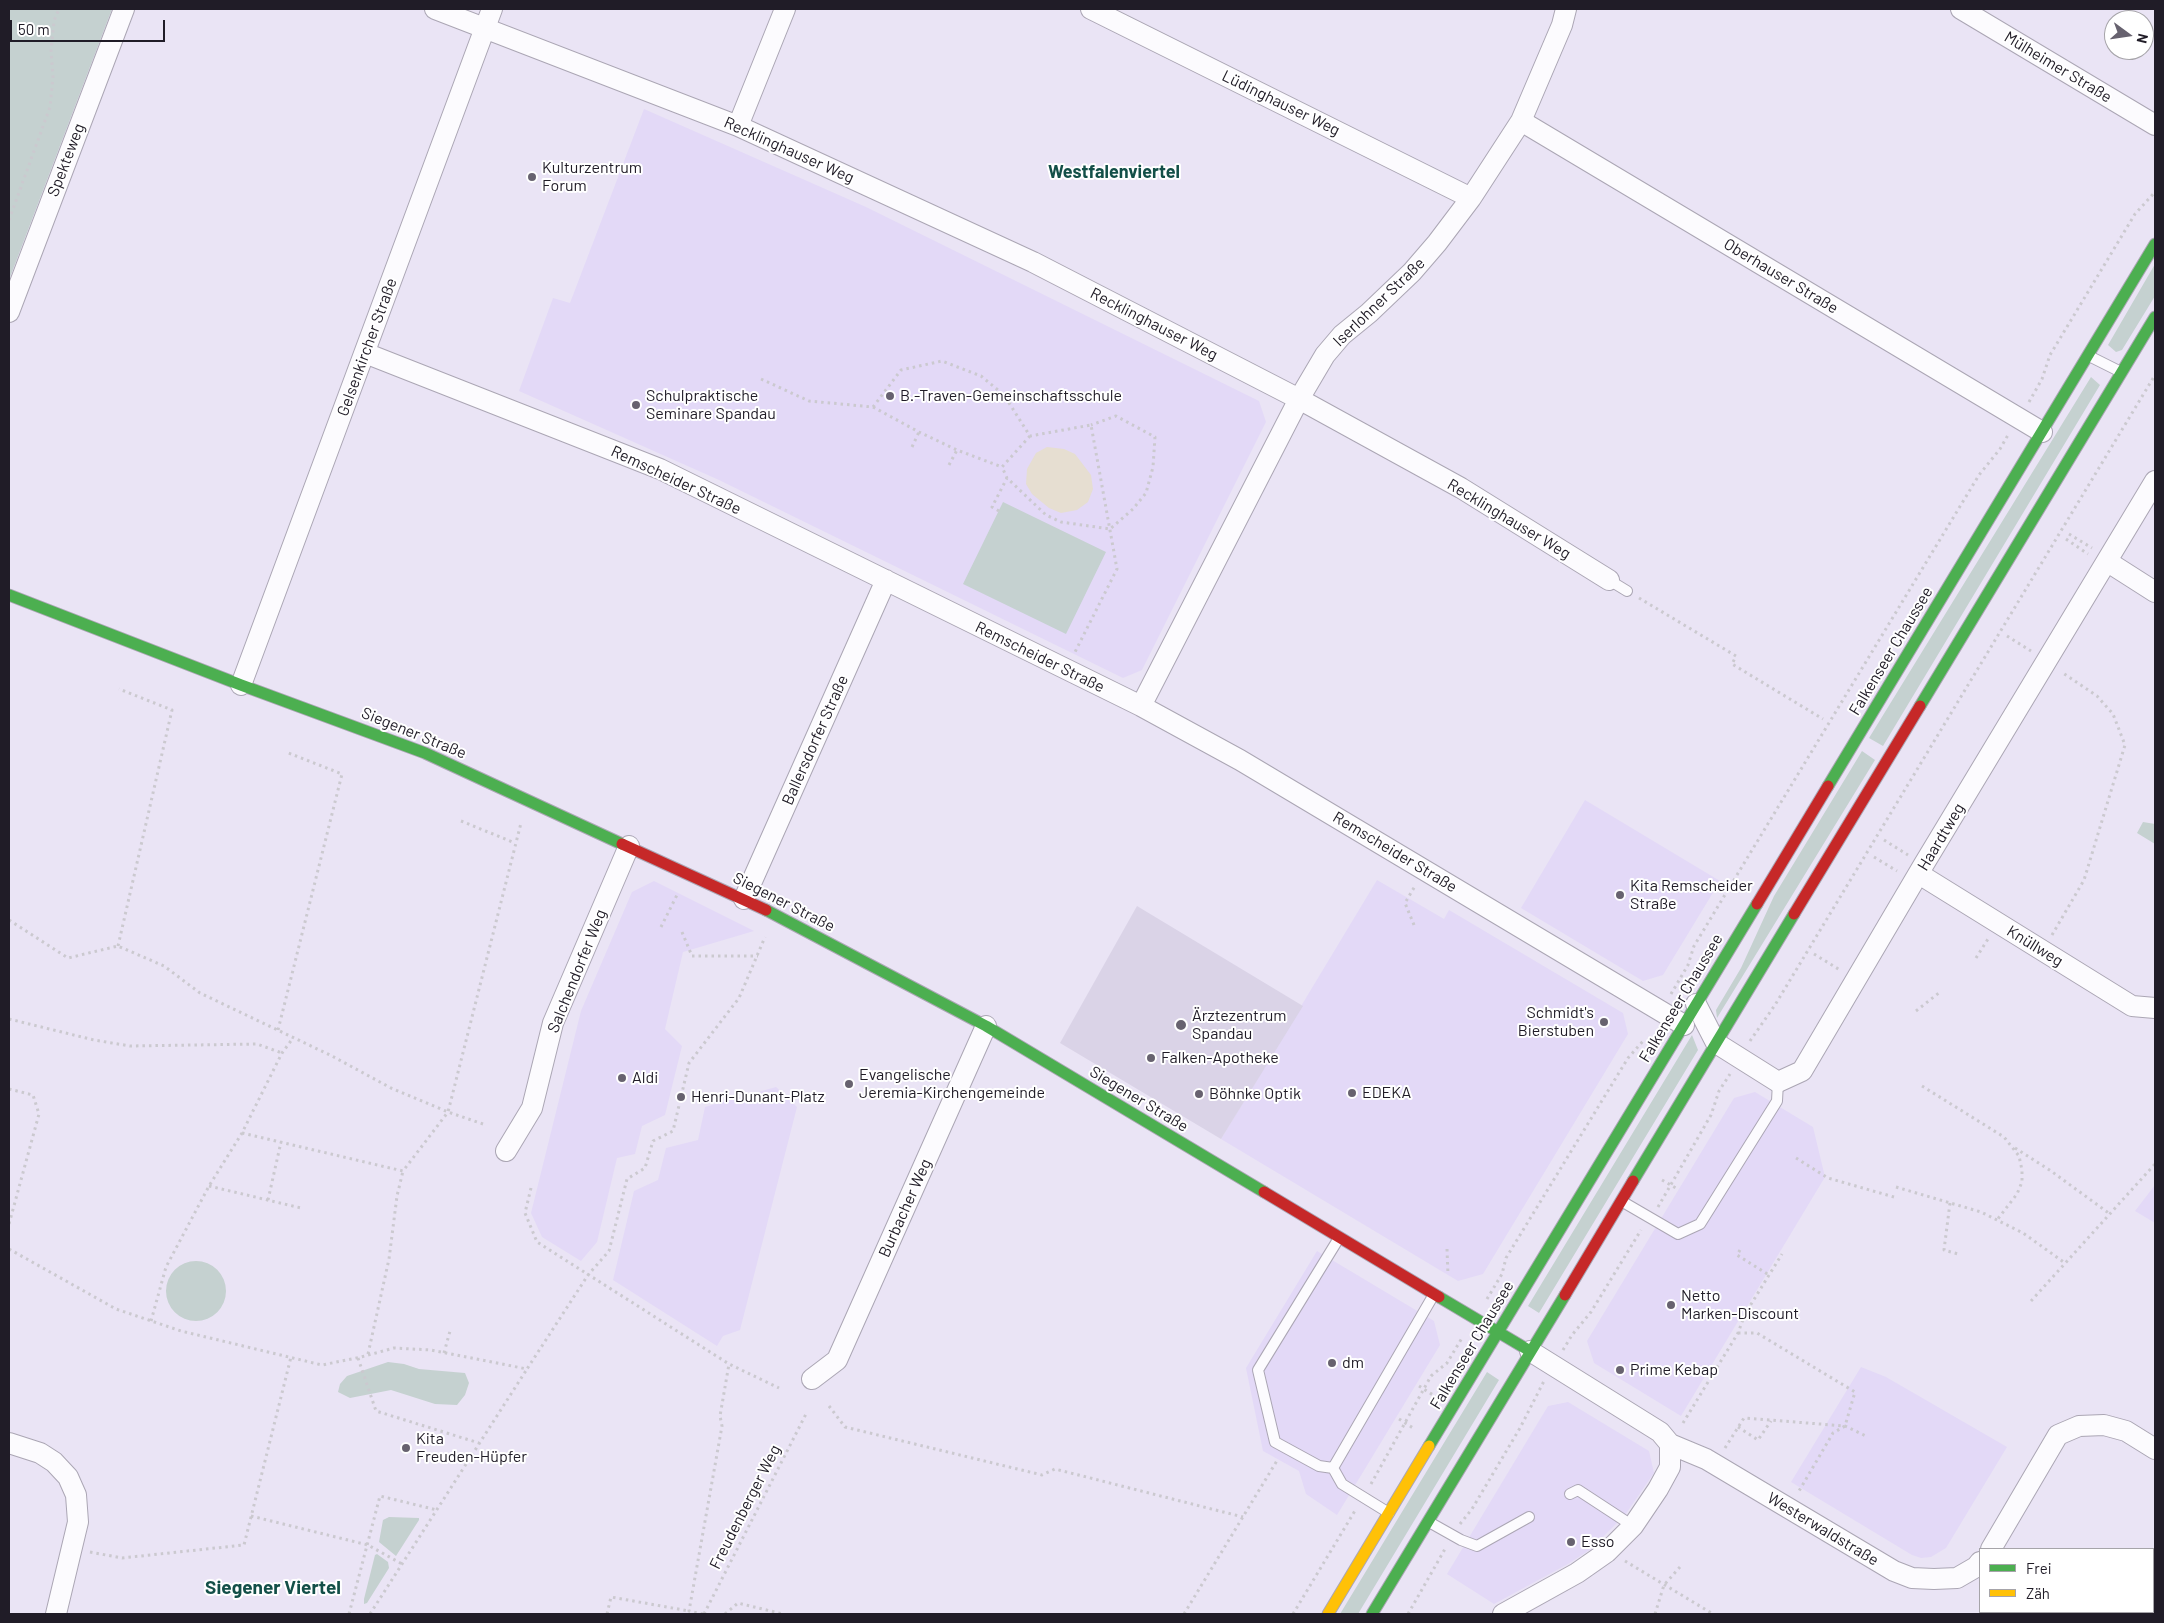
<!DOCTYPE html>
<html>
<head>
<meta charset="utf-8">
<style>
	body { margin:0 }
	#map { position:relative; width:2164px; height:1623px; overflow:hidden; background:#eae4f5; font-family:Barlow,sans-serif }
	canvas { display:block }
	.frame { position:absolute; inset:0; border:10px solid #201c27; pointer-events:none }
	.legend { position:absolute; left:1979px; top:1548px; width:175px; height:65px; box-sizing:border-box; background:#fff; border:1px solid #a6a4a9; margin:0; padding:6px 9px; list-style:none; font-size:15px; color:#201c27 }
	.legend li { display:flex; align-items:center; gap:10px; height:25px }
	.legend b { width:25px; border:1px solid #a6a4a9 }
	.north { position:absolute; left:2104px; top:10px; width:50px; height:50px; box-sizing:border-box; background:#fff; border:1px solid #a6a4a9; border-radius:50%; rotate:104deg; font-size:14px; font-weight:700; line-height:20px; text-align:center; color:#201c27 }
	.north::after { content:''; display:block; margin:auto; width:18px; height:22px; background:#67626f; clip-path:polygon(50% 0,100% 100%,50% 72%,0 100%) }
	.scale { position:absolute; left:10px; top:20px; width:155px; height:22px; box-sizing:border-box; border:2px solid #201c27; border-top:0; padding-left:6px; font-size:15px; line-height:18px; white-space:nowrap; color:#201c27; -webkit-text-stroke:4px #fff; paint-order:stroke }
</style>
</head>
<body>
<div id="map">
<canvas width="2164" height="1623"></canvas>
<div class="frame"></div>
<ul class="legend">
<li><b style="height:6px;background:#4caf50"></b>Frei</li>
<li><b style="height:6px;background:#ffc107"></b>Zäh</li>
</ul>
<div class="north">N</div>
<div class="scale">50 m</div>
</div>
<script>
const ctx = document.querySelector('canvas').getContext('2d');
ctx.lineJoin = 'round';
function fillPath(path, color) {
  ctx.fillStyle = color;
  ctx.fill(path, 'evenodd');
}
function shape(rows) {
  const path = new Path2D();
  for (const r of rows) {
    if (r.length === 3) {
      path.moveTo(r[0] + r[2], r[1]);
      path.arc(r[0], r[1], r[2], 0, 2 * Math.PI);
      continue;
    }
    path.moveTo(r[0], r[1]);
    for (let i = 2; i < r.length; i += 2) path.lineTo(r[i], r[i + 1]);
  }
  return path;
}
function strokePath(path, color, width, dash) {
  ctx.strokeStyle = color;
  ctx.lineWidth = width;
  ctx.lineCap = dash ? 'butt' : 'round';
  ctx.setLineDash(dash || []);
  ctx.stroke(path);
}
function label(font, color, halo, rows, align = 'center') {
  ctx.font = font + ' Barlow,sans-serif';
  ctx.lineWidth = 4;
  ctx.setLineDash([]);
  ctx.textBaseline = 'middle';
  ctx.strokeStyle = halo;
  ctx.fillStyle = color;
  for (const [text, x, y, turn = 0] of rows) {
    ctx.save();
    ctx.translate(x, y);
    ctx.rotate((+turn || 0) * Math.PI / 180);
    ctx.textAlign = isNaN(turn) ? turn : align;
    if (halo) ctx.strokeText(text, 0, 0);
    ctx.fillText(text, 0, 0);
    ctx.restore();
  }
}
const built = shape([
	[644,109,866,207,1259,401,1266,422,1142,670,1123,678,719,480,519,391,553,298,570,303],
	[1585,800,1720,881,1663,975,1643,981,1521,908],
	[1377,880,1444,919,1449,910,1623,1013,1628,1034,1483,1274,1458,1281,1221,1139],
	[654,881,754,931,683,952,665,1029,682,1046,665,1115,642,1126,635,1154,617,1158,597,1242,581,1261,542,1237,531,1213,581,1011,632,892],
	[776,1087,797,1107,740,1330,723,1336,717,1346,613,1280,634,1191,658,1180,666,1148,698,1140,705,1107],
	[1755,1092,1813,1127,1825,1177,1681,1416,1594,1363,1587,1341,1734,1098],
	[2155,1185,2155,1223,2135,1211],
	[1317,1251,1434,1321,1440,1345,1337,1515,1306,1494,1299,1471,1263,1451,1246,1368],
	[1861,1367,1886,1377,2007,1447,1946,1548,1931,1557,1921,1558,1912,1555,1791,1482],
	[1568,1402,1649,1451,1654,1473,1625,1515,1591,1549,1568,1564,1494,1604,1447,1574,1548,1406]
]);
const medical = shape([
	[1137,906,1303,1006,1221,1139,1060,1043]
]);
const green = shape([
	[9,9,112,9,9,280],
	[2155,264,2155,296,2122,350,2116,352,2108,345],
	[2091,377,2100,385,1883,746,1869,738],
	[1003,502,1106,552,1066,634,963,584],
	[1862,751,1875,760,1717,1018,1716,1010,1741,968,1774,896],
	[2143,822,2155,824,2155,844,2137,833],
	[1692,1035,1698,1050,1539,1313,1528,1306],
	[196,1291,30],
	[388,1362,404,1364,419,1369,465,1373,469,1383,465,1395,457,1405,435,1404,391,1390,350,1398,338,1392,340,1384,347,1376],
	[1487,1372,1499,1380,1358,1614,1340,1614],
	[389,1517,419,1518,419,1520,396,1556,379,1542,383,1520],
	[377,1554,388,1562,389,1568,367,1603,364,1604,364,1599,375,1555]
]);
const sand = shape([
	[1047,447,1064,449,1075,454,1091,475,1093,489,1088,502,1077,510,1061,513,1049,508,1032,494,1026,484,1027,469,1036,453]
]);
const path = shape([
	[9,220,50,107,53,77,51,50,54,21,59,9],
	[761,379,809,401,873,407,901,370,942,361,981,376,1004,395,1030,436,1091,425,1117,569,1075,652],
	[2029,402,2042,379,2050,355,2135,214,2155,192],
	[873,407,919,432,957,450,1002,467],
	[1030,436,1002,467,1007,478,1046,515,1061,522,1110,529,1133,509,1146,493,1153,467,1155,437,1116,416,1091,425],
	[912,447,919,432],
	[949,465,957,450],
	[999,511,992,507,1007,478],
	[2069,534,2092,548],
	[2066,539,2088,554],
	[1639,598,1736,656,1732,664,1823,719],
	[2007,636,2031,651],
	[461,821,515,843],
	[1884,840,1908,855],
	[1874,857,1897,871],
	[9,920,68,958,118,946,164,966,200,993,332,1056,391,1088,448,1112,486,1125],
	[1414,925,1405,903,1415,886],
	[661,927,677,895],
	[682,932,692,956,758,956],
	[2052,935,2084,880,2125,745,2113,714,2097,696,2063,673],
	[118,946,172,710,119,689],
	[1814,954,1840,970],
	[1976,958,1988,939],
	[1671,994,1688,965,1694,946,1979,475,2000,449,2008,435],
	[1916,1011,1940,992],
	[9,1019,94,1040,130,1046,257,1044,282,1053],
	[278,1030,342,774,286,752],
	[1750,1041,1775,1005,2155,375],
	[1922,1086,2004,1137,2019,1156,2022,1170,2022,1182,2017,1194,1997,1220],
	[9,1089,33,1095,39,1114,9,1224],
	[242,1133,403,1171,448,1112,521,823],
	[2015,1148,2051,1171,2110,1214],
	[1796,1158,1828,1178,1894,1197],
	[1662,1180,1676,1188],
	[209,1186,301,1208],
	[1896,1187,1981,1212,2023,1233,2065,1263],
	[531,1188,525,1213,537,1242,729,1364,779,1388],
	[268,1200,281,1142],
	[1950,1203,1944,1250,1958,1254],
	[1658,1207,1711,1115,1719,1091,1730,1074],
	[9,1249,116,1309,181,1331,322,1365,361,1357,394,1348,431,1350,527,1369,588,1275,609,1251,627,1179,645,1168,653,1141,673,1131,689,1063,739,998,765,937],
	[1447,1249,1448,1275],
	[1740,1250,1737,1255,1769,1275],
	[1487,1299,1502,1274,1506,1258,1628,1058,1644,1040],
	[2031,1301,2155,1164],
	[151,1321,166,1267,209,1186,242,1133,282,1053,293,1038],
	[1738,1333,1757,1333,1855,1392,1845,1426,1833,1433,1799,1491],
	[1563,1350,1572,1335,1591,1312,1641,1230],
	[444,1353,450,1331],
	[368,1354,389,1259,397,1196,403,1171],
	[358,1358,376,1411,479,1443],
	[1419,1386,1433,1395],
	[829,1406,845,1427,1042,1475,1055,1469,1243,1517],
	[1399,1419,1413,1428],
	[1683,1423,1738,1333,1745,1314,1782,1254],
	[1738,1427,1758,1440,1771,1421],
	[1725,1448,1744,1418,1845,1426,1866,1436],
	[1371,1484,1431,1376,1447,1363,1462,1338],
	[251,1516,368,1545,402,1564],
	[1460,1524,1472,1509,1520,1428,1544,1381],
	[90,1552,122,1558,244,1545,291,1357],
	[1625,1561,1713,1614],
	[1989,1612,1990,1614],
	[349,1614,380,1496,437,1510],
	[370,1614,527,1369],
	[607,1614,611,1597,689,1611],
	[703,1614,689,1611,722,1426,720,1416,729,1364],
	[704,1614,807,1412],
	[725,1614,738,1603,783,1614],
	[1184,1614,1278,1459],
	[1293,1614,1356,1509],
	[1408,1614,1445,1549],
	[1655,1614,1664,1585,1680,1567]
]);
const lane = shape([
	[2089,356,2121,372],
	[1609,580,1627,591],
	[1623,1202,1678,1234,1700,1224,1777,1101,1778,1082],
	[1339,1238,1258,1370,1275,1442,1319,1466,1333,1468,1433,1296],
	[1333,1468,1342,1484,1389,1513],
	[1570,1494,1578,1490,1633,1526],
	[1429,1522,1461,1540,1477,1546,1529,1517]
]);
const street = shape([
	[435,9,738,126,1033,262,1299,399,1461,488,1609,580],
	[1091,9,1471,198],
	[1961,9,2155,125],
	[1521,121,2042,432],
	[738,126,785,9],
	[9,312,124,9],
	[365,353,660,469,1141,706,1240,760,1684,1025],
	[2108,562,2155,592],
	[241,685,492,9],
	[1141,706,1299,399,1325,355,1342,335,1369,313,1412,272,1437,243,1471,198,1521,121,1562,25,1566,9],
	[1919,874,2132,1006,2155,1008],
	[744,899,886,580],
	[1696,1004,1716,1043,1778,1082,1802,1071,1924,864,2155,481],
	[506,1151,532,1108,553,1023,629,846],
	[812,1379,837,1360,986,1026],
	[9,1443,40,1453,54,1462,68,1477,76,1495,78,1522,56,1614],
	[1670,1444,1706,1459,1894,1571,1912,1578,1934,1579,1957,1578,1976,1567,1980,1562],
	[1991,1549,2058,1435,2079,1426,2104,1425,2126,1431,2155,1449],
	[1503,1614,1577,1573,1607,1552,1633,1526,1658,1489,1670,1467,1670,1444,1660,1432,1530,1351]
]);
const fast = shape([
	[9,595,241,685,425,753,622,844],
	[1920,706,2155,317],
	[1828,786,2155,244],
	[766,910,986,1026,1264,1192],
	[1633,1181,1794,914],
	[1439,1297,1530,1351],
	[1429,1446,1757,904],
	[1372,1614,1565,1295]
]);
const slow = shape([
	[1328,1614,1429,1446]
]);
const jam = shape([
	[622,844,766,910],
	[1757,904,1828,786],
	[1794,914,1920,706],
	[1264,1192,1439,1297],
	[1565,1295,1633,1181]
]);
const markers = [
	[532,177,5,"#67626f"],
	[890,396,5,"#67626f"],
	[636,405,5,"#67626f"],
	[1620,895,5,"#67626f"],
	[1604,1022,5,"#67626f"],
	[1181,1025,6,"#67626f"],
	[1151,1058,5,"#67626f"],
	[622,1078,5,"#67626f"],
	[849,1084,5,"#67626f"],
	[1352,1093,5,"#67626f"],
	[1199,1094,5,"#67626f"],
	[681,1097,5,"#67626f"],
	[1671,1305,5,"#67626f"],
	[1332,1363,5,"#67626f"],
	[1620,1370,5,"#67626f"],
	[406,1448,5,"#67626f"],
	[1571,1542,5,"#67626f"]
];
const streetNames = [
	["Mülheimer Straße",2058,67,31],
	["Lüdinghauser Weg",1281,103,26],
	["Recklinghauser Weg",789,150,24],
	["Spekteweg",66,160,-69],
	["Oberhauser Straße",1781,276,31],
	["Iserlohner Straße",1379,302,-44],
	["Recklinghauser Weg",1154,324,27],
	["Gelsenkircher Straße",367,347,-70],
	["Remscheider Straße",676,480,25],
	["Recklinghauser Weg",1509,519,31],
	["Falkenseer Chaussee",1891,651,-59],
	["Remscheider Straße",1040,657,26],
	["Siegener Straße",414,733,22],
	["Ballersdorfer Straße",815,740,-66],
	["Haardtweg",1941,837,-59],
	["Remscheider Straße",1395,852,31],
	["Siegener Straße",784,902,27],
	["Knüllweg",2035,946,32],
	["Salchendorfer Weg",577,971,-68],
	["Falkenseer Chaussee",1681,998,-59],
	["Siegener Straße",1139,1099,31],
	["Burbacher Weg",905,1208,-66],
	["Falkenseer Chaussee",1472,1345,-59],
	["Freudenberger Weg",745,1507,-63],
	["Westerwaldstraße",1823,1529,31]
];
const poiNames = [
	["Kulturzentrum",542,168],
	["Forum",542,186],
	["Schulpraktische",646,396],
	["Seminare Spandau",646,414],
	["B.-Traven-Gemeinschaftsschule",900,396],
	["Kita Remscheider",1630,886],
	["Straße",1630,904],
	["Schmidt's",1594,1013,"right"],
	["Bierstuben",1594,1031,"right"],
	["Ärztezentrum",1192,1016],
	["Spandau",1192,1034],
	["Falken-Apotheke",1161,1058],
	["Evangelische",859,1075],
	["Jeremia-Kirchengemeinde",859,1093],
	["Aldi",632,1078],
	["EDEKA",1362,1093],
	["Böhnke Optik",1209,1094],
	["Henri-Dunant-Platz",691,1097],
	["Netto",1681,1296],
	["Marken-Discount",1681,1314],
	["dm",1342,1363],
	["Prime Kebap",1630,1370],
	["Kita",416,1439],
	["Freuden-Hüpfer",416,1457],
	["Esso",1581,1542]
];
const neighbourhoodNames = [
	["Westfalenviertel",1114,172]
];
const quarterNames = [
	["Siegener Viertel",273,1588]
];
fillPath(built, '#e3d9f7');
fillPath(medical, '#dad3e7');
fillPath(green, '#c5d1d0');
fillPath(sand, '#e6ded1');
strokePath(lane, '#aba6b4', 12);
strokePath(street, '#aba6b4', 22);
strokePath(fast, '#aba6b4', 13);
strokePath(slow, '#aba6b4', 13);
strokePath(jam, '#aba6b4', 13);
strokePath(path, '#cbc9cf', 3, [2.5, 4]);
strokePath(lane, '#fcfbfe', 10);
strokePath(street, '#fcfbfe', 20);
strokePath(fast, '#4caf50', 11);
strokePath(slow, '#ffc107', 11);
strokePath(jam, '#c62828', 11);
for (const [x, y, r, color] of markers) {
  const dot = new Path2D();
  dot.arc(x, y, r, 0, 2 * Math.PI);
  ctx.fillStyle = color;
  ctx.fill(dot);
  strokePath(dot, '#fff', 2);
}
label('16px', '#201c27', '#fff', streetNames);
label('16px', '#201c27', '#fff', poiNames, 'left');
label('bold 18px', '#134f48', '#fff', neighbourhoodNames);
label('bold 19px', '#134f48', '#fff', quarterNames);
</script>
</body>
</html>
